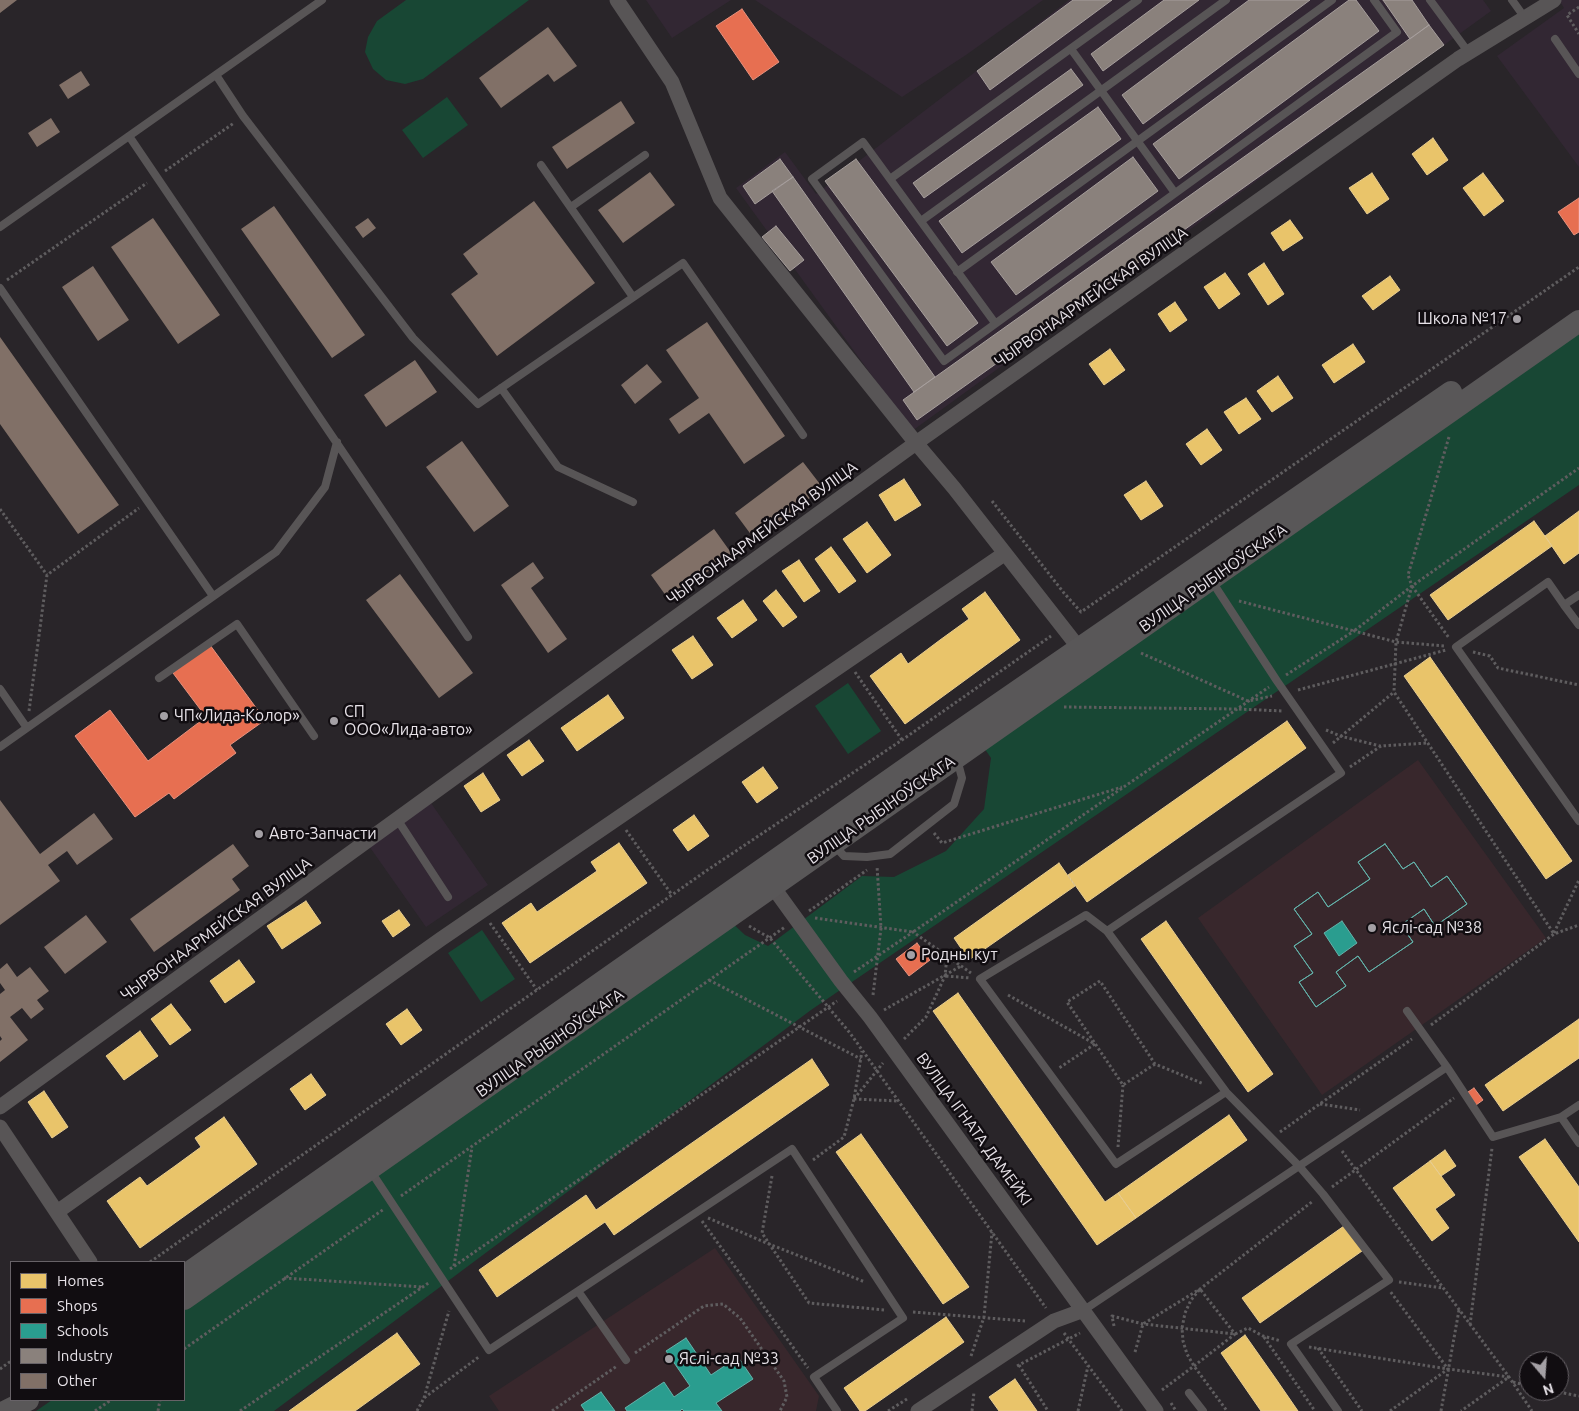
<!DOCTYPE html>
<html>
<head>
<meta charset="utf-8">
<style>
	body { margin:0 }
	#map { position:relative; width:1579px; height:1411px; overflow:hidden; background:#292529; font-family:Ubuntu,sans-serif }
	canvas { display:block }
	.legend { position:absolute; left:10px; top:1261px; width:175px; height:140px; box-sizing:border-box; background:#110d11; border:1px solid #676267; margin:0; padding:6px 9px; list-style:none; font-size:15px; color:#e7e2e8 }
	.legend li { display:flex; align-items:center; gap:10px; height:25px }
	.legend b { width:25px; border:1px solid #676267 }
	.north { position:absolute; left:1519px; top:1351px; width:50px; height:50px; box-sizing:border-box; background:#110d11; border:1px solid #676267; border-radius:50%; rotate:162deg; font-size:14px; font-weight:700; line-height:20px; text-align:center; color:#e7e2e8 }
	.north::after { content:''; display:block; margin:auto; width:18px; height:22px; background:#a4a0a5; clip-path:polygon(50% 0,100% 100%,50% 72%,0 100%) }
</style>
</head>
<body>
<div id="map">
<canvas width="1579" height="1411"></canvas>
<ul class="legend">
<li><b style="height:14px;background:#e9c46a"></b>Homes</li>
<li><b style="height:14px;background:#e76f51"></b>Shops</li>
<li><b style="height:14px;background:#2a9d8f"></b>Schools</li>
<li><b style="height:14px;background:#8a817c"></b>Industry</li>
<li><b style="height:14px;background:#817067"></b>Other</li>
</ul>
<div class="north">N</div>
</div>
<script>
const ctx = document.querySelector('canvas').getContext('2d');
ctx.lineJoin = 'round';
function fillPath(path, color) {
  ctx.fillStyle = color;
  ctx.fill(path, 'evenodd');
}
function shape(rows) {
  const path = new Path2D();
  for (const r of rows) {
    path.moveTo(r[0], r[1]);
    for (let i = 2; i < r.length; i += 2) path.lineTo(r[i], r[i + 1]);
  }
  return path;
}
function strokePath(path, color, width, dash) {
  ctx.strokeStyle = color;
  ctx.lineWidth = width;
  ctx.lineCap = dash ? 'butt' : 'round';
  ctx.setLineDash(dash || []);
  ctx.stroke(path);
}
function label(font, color, halo, rows, align = 'center') {
  ctx.font = font + ' Ubuntu,sans-serif';
  ctx.lineWidth = 5;
  ctx.setLineDash([]);
  ctx.textBaseline = 'middle';
  ctx.strokeStyle = halo;
  ctx.fillStyle = color;
  for (const [text, x, y, turn = 0] of rows) {
    ctx.save();
    ctx.translate(x, y);
    ctx.rotate((+turn || 0) * Math.PI / 180);
    ctx.textAlign = isNaN(turn) ? turn : align;
    if (halo) ctx.strokeText(text, 0, 0);
    ctx.fillText(text, 0, 0);
    ctx.restore();
  }
}
const built = shape([
	[646,0,731,0,672,38],
	[755,0,1043,0,966,55,902,97],
	[1069,0,1483,0,1491,11,912,431,736,188,785,152,816,194],
	[1559,0,1579,0,1579,167,1497,56,1564,8],
	[431,803,488,885,426,927,369,846]
]);
const education = shape([
	[1418,760,1546,938,1322,1095,1198,918],
	[715,1248,819,1396,816,1411,499,1411,489,1396]
]);
const green = shape([
	[406,0,529,0,423,79,405,84,386,80,373,69,365,52,368,37,377,21],
	[447,97,468,125,423,158,402,130],
	[1579,324,1579,485,811,1010,274,1411,36,1411,52,1400,184,1400,184,1306,727,918,745,935,768,946,862,876,894,877,946,851,984,809,991,758,980,742],
	[848,683,881,731,848,754,815,706],
	[482,930,515,979,481,1002,448,953]
]);
const homes = shape([
	[1433,138,1448,160,1427,175,1412,154,1433,138],
	[1372,173,1389,199,1367,214,1349,188,1372,173],
	[1483,173,1504,201,1484,216,1463,188,1483,173],
	[1290,220,1303,238,1283,251,1271,233,1290,220],
	[1264,263,1284,294,1268,305,1248,274,1264,263],
	[1225,273,1240,294,1219,309,1204,287,1225,273],
	[1390,276,1400,290,1373,310,1362,296,1390,276],
	[1175,302,1187,320,1170,332,1158,314,1175,302],
	[1353,344,1365,362,1334,383,1322,365,1353,344],
	[1110,349,1125,370,1104,385,1089,364,1110,349],
	[1278,376,1293,398,1272,412,1257,391,1278,376],
	[1246,398,1261,419,1239,434,1224,412,1246,398],
	[1207,429,1222,450,1201,465,1186,444,1207,429],
	[904,479,921,505,895,521,879,495,904,479],
	[1146,481,1163,506,1141,520,1124,495,1146,481],
	[1579,511,1579,553,1564,564,1545,536,1579,511],
	[1534,521,1552,546,1448,620,1430,595,1534,521],
	[867,522,891,555,867,573,843,539,867,522],
	[831,547,856,581,839,593,815,559,831,547],
	[799,560,820,591,804,602,782,571,799,560],
	[776,590,797,617,783,627,763,601,776,590],
	[985,592,1020,640,905,724,870,676,901,653,908,664,940,640,969,619,962,609,985,592],
	[743,600,757,620,732,638,717,618,743,600],
	[693,636,713,665,692,679,672,650,693,636],
	[1430,657,1572,861,1546,879,1404,676,1430,657],
	[608,695,624,718,577,751,561,728,608,695],
	[1287,721,1306,748,1087,902,1068,875,1287,721],
	[529,740,544,761,522,776,507,755,529,740],
	[763,767,778,788,757,803,742,782,763,767],
	[483,773,500,800,481,812,464,786,483,773],
	[694,815,709,836,688,851,673,830,694,815],
	[619,843,647,883,530,963,502,923,531,903,537,912,597,871,591,862,619,843],
	[1059,863,1075,886,969,960,954,938,1059,863],
	[306,901,321,923,282,949,267,926,306,901],
	[399,910,410,925,393,937,382,921,399,910],
	[1166,921,1273,1074,1248,1092,1141,939,1166,921],
	[239,960,255,982,225,1003,210,981,239,960],
	[958,993,1105,1202,1118,1193,1136,1218,1097,1245,933,1011,958,993],
	[171,1004,191,1030,170,1045,151,1019,171,1004],
	[407,1009,422,1030,401,1045,386,1024,407,1009],
	[1579,1019,1579,1058,1503,1111,1485,1085,1579,1019],
	[140,1031,158,1056,124,1080,106,1056,140,1031],
	[812,1059,829,1085,614,1235,605,1222,497,1297,479,1270,586,1195,596,1210,812,1059],
	[311,1074,326,1095,305,1110,290,1089,311,1074],
	[44,1091,68,1127,52,1138,28,1102,44,1091],
	[1229,1115,1247,1140,1136,1218,1118,1193,1229,1115],
	[224,1117,257,1164,140,1248,107,1201,140,1177,147,1186,175,1166,201,1147,195,1138,224,1117],
	[861,1134,969,1287,943,1304,836,1152,861,1134],
	[1545,1139,1579,1187,1579,1242,1519,1157,1545,1139],
	[1445,1150,1456,1166,1441,1176,1430,1161,1445,1150],
	[1430,1161,1455,1195,1435,1209,1449,1228,1432,1241,1393,1188,1430,1161],
	[1344,1226,1362,1251,1260,1323,1242,1298,1344,1226],
	[946,1317,964,1342,865,1411,860,1411,844,1388,946,1317],
	[397,1333,420,1364,355,1411,289,1411,397,1333],
	[1245,1335,1276,1379,1298,1411,1261,1411,1221,1353,1245,1335],
	[1015,1379,1037,1411,999,1411,989,1397,1015,1379]
]);
const shops = shape([
	[742,9,779,62,753,80,716,26,742,9],
	[1579,198,1579,232,1574,235,1558,212,1579,198],
	[210,645,265,720,230,745,236,753,174,799,169,793,135,817,75,736,110,710,148,761,206,717,173,673,210,645],
	[917,943,930,960,909,976,896,959,917,943],
	[1474,1088,1483,1100,1476,1105,1468,1092,1474,1088]
]);
const schools = shape([
	[1385,844,1403,869,1414,862,1431,887,1447,876,1467,904,1435,926,1424,909,1401,925,1413,942,1369,972,1358,956,1336,972,1346,986,1316,1007,1299,982,1313,973,1294,946,1312,934,1294,909,1318,892,1328,907,1370,879,1358,862,1385,844],
	[1342,921,1357,943,1339,956,1324,933,1342,921],
	[1385,844,1403,869,1414,862,1431,887,1447,876,1467,904,1435,926,1424,909,1401,925,1413,942,1369,972,1358,956,1336,972,1346,986,1316,1007,1299,982,1313,973,1294,946,1312,934,1294,909,1318,892,1328,907,1370,879,1358,862,1385,844],
	[686,1338,711,1375,738,1357,753,1379,716,1403,722,1411,684,1411,682,1409,680,1411,627,1411,625,1408,664,1382,674,1397,690,1386,666,1351,686,1338],
	[601,1392,615,1411,585,1411,581,1405,601,1392]
]);
const industry = shape([
	[1073,0,1112,0,990,90,977,71,1073,0],
	[1164,0,1199,0,1103,71,1091,54,1164,0],
	[1249,0,1310,0,1143,124,1122,95,1249,0],
	[1349,0,1356,0,1379,31,1179,179,1153,144,1349,0],
	[1383,0,1412,0,1429,25,1410,39,1383,0],
	[1429,25,1444,45,917,420,903,400,1429,25],
	[1071,69,1083,85,924,198,913,183,1071,69],
	[1098,107,1121,139,962,253,939,221,1098,107],
	[1133,157,1158,191,1016,295,991,262,1133,157],
	[780,159,793,177,755,204,743,186,780,159],
	[856,159,978,323,947,346,825,181,856,159],
	[793,177,935,377,914,392,772,191,793,177],
	[776,226,804,260,790,271,762,237,776,226]
]);
const building = shape([
	[0,0,17,0,0,13],
	[548,27,577,66,554,82,548,74,501,108,479,78],
	[81,71,90,85,68,99,59,85],
	[621,101,635,123,567,169,552,147],
	[51,118,60,132,37,147,28,133],
	[650,172,675,205,623,243,598,210],
	[534,201,595,283,497,356,451,294,478,274,463,254],
	[274,206,365,335,332,358,241,229],
	[153,218,220,315,178,344,111,247],
	[368,218,376,228,363,238,355,227],
	[93,266,129,320,98,341,62,287],
	[707,322,785,436,744,464,709,413,679,434,669,419,699,398,666,350],
	[0,337,119,505,78,534,0,424],
	[415,360,437,392,386,427,364,395],
	[647,364,662,382,635,404,621,385],
	[462,441,509,506,474,532,426,467],
	[803,462,823,488,755,540,735,513],
	[714,529,732,554,669,600,651,575],
	[533,562,544,578,531,588,567,639,548,653,501,585],
	[400,574,473,673,439,698,366,600],
	[0,800,40,854,94,813,113,839,77,865,67,851,48,865,60,881,0,925],
	[233,844,249,866,232,879,240,890,154,952,130,919],
	[86,915,107,942,65,974,44,947],
	[7,963,17,977,30,967,49,991,37,1000,44,1009,31,1019,22,1008,10,1017,28,1040,0,1062,0,1041,2,1039,0,1036,0,994,5,990,0,983,0,969]
]);
const path = shape([
	[1579,7,1567,15,1579,34],
	[165,171,234,123],
	[7,280,147,183],
	[1449,437,1408,575,1412,586,1396,642,1394,692,1554,934],
	[992,501,1064,593,1081,612,1579,267],
	[0,509,47,575],
	[1412,586,1449,638],
	[1239,601,1354,631,1412,586,1579,468],
	[1473,652,1490,656,1498,668,1579,685],
	[1141,653,1248,701,1272,696],
	[855,672,902,740],
	[1286,675,1354,631,1396,642,1445,646],
	[1298,690,1446,650],
	[1064,707,1237,709,1283,711],
	[29,711,47,575,139,508],
	[1326,730,1340,736,1380,746],
	[1333,743,1394,692],
	[1350,767,1381,746,1427,743],
	[626,830,672,895],
	[934,833,942,843,1122,787],
	[809,911,867,870],
	[815,918,913,932,1269,687],
	[490,923,537,990],
	[749,926,770,938,850,1033,1046,1308],
	[1554,933,1579,880],
	[854,972,913,932,971,973],
	[946,976,970,978],
	[709,980,861,1059],
	[873,995,881,928,877,866],
	[1008,995,1095,1044,1059,1068],
	[884,1010,961,966],
	[1431,1025,1554,934,1579,925],
	[904,1039,926,1017,945,976,947,956],
	[1155,1064,1123,1085,1067,1002,1100,981,1155,1064,1204,1084],
	[854,1099,883,1063],
	[854,1099,898,1101],
	[1320,1104,1360,1110],
	[1280,1132,1412,1039],
	[1118,1147,1123,1085],
	[1342,1151,1509,1377,1532,1411],
	[813,1160,844,1137,854,1099,862,1051],
	[772,1176,762,1233,809,1303,885,1310],
	[1332,1187,1454,1098],
	[401,1196,785,927],
	[708,1218,769,1244,865,1282],
	[702,1221,808,1368],
	[150,1262,706,871,902,740,1051,636],
	[454,1266,472,1147],
	[450,1269,837,1001],
	[284,1278,423,1287],
	[1399,1282,1443,1288],
	[913,1312,1025,1321],
	[1470,1325,1492,1148],
	[1114,1326,1112,1316,1143,1324,1235,1334,1248,1328,1263,1336,1281,1341],
	[1064,1333,1122,1411],
	[1264,1337,1315,1411],
	[1309,1347,1448,1369,1509,1377,1461,1411],
	[1318,1348,1362,1411],
	[184,1349,384,1209],
	[1135,1352,1143,1324,1200,1289,1313,1201],
	[635,1353,704,1306,723,1304,740,1318,784,1381,787,1397,780,1411],
	[971,1356,984,1317,992,1232],
	[1019,1365,1048,1411],
	[1017,1366,1080,1333],
	[0,1369,11,1361],
	[1513,1382,1529,1386],
	[1162,1390,1194,1366,1235,1334,1200,1289,1191,1300,1185,1313,1182,1328,1183,1341,1187,1354,1194,1366,1227,1411],
	[1554,1391,1579,1396],
	[424,1398,449,1311],
	[1171,1403,1176,1411],
	[95,1411,111,1400],
	[158,1411,160,1400],
	[240,1411,430,1282],
	[417,1411,424,1398,480,1356],
	[552,1411,617,1366],
	[888,1411,907,1399],
	[972,1411,974,1392],
	[1078,1411,1088,1366],
	[1390,1411,1448,1369,1390,1291],
	[1441,1411,1459,1310]
]);
const lane = shape([
	[1430,0,1469,53],
	[1512,0,1525,18],
	[1555,39,1579,74],
	[1071,49,1175,193],
	[216,75,243,116,413,338,478,404,683,263,803,435],
	[129,136,468,637],
	[541,165,633,297],
	[890,179,1138,0],
	[571,207,645,155],
	[921,221,1226,0],
	[0,227,322,0],
	[957,272,1332,0],
	[0,288,213,596],
	[995,323,863,142,812,179,944,361,1397,32,1374,0],
	[501,388,558,467,633,502],
	[1211,580,1277,681,1341,773,1107,931,1086,915,980,979,1116,1164,1226,1092],
	[1579,595,1564,605,1548,582,1456,647,1579,821],
	[1564,605,1579,625],
	[159,678,237,624,314,736],
	[0,689,27,728],
	[0,747,276,552,325,487,337,442],
	[397,819,448,897],
	[834,845,844,856,867,857,890,854,954,804,962,778,957,759],
	[1107,931,1226,1092,1299,1166,1323,1194,1389,1280,1291,1344,1338,1411],
	[1407,1011,1447,1067],
	[1561,1117,1579,1143],
	[370,1170,489,1350,792,1149,903,1318,814,1377,837,1411],
	[578,1291,626,1360],
	[1084,1310,1447,1067,1493,1137,1561,1117,1579,1105],
	[1189,1393,1203,1411]
]);
const street = shape([
	[617,0,672,82,720,198,916,443,954,488,1079,648],
	[768,880,841,981,870,1017,1156,1411],
	[0,1107,916,443,1458,59,1554,0],
	[0,1127,90,1262],
	[57,1212,441,939,1004,554],
	[918,1411,1054,1321,1084,1310]
]);
const secondary = shape([
	[184,1276,945,741,1451,392],
	[184,1299,1579,321],
	[6,1411,28,1400]
]);
const markers = [
	[1517,319,5,"#a4a0a5"],
	[164,716,5,"#a4a0a5"],
	[334,721,5,"#a4a0a5"],
	[259,834,5,"#a4a0a5"],
	[1372,928,5,"#a4a0a5"],
	[911,955,5,"#a4a0a5"],
	[669,1359,5,"#a4a0a5"]
];
const streetNames = [
	["ЧЫРВОНААРМЕЙСКАЯ ВУЛІЦА",1091,297,-35],
	["ЧЫРВОНААРМЕЙСКАЯ ВУЛІЦА",762,533,-36],
	["ВУЛІЦА РЫБІНОЎСКАГА",1213,578,-35],
	["ВУЛІЦА РЫБІНОЎСКАГА",881,810,-35],
	["ЧЫРВОНААРМЕЙСКАЯ ВУЛІЦА",216,929,-36],
	["ВУЛІЦА РЫБІНОЎСКАГА",550,1043,-35],
	["ВУЛІЦА ІГНАТА ДАМЕЙКІ",974,1129,54]
];
const poiNames = [
	["Школа №17",1507,319,"right"],
	["СП",344,712],
	["ООО«Лида-авто»",344,730],
	["ЧП«Лида-Колор»",174,716],
	["Авто-Запчасти",269,834],
	["Яслі-сад №38",1382,928],
	["Родны кут",921,955],
	["Яслі-сад №33",679,1359]
];
fillPath(built, '#322733');
fillPath(education, '#38272c');
fillPath(green, '#184734');
fillPath(homes, '#e9c46a');
strokePath(homes, '#e8cd90', 1);
fillPath(shops, '#e76f51');
strokePath(shops, '#e7927e', 1);
fillPath(schools, '#2a9d8f');
strokePath(schools, '#63b2aa', 1);
fillPath(industry, '#8a817c');
strokePath(industry, '#a69e9c', 1);
fillPath(building, '#817067');
strokePath(path, '#5f5d5f', 3, [2.5, 2.5]);
strokePath(lane, '#585556', 8);
strokePath(street, '#585556', 15);
strokePath(secondary, '#595758', 22);
for (const [x, y, r, color] of markers) {
  const dot = new Path2D();
  dot.arc(x, y, r, 0, 2 * Math.PI);
  ctx.fillStyle = color;
  ctx.fill(dot);
  strokePath(dot, '#110d11', 2);
}
label('16px', '#e7e2e8', '#110d11', streetNames);
label('16px', '#e7e2e8', '#110d11', poiNames, 'left');
</script>
</body>
</html>
